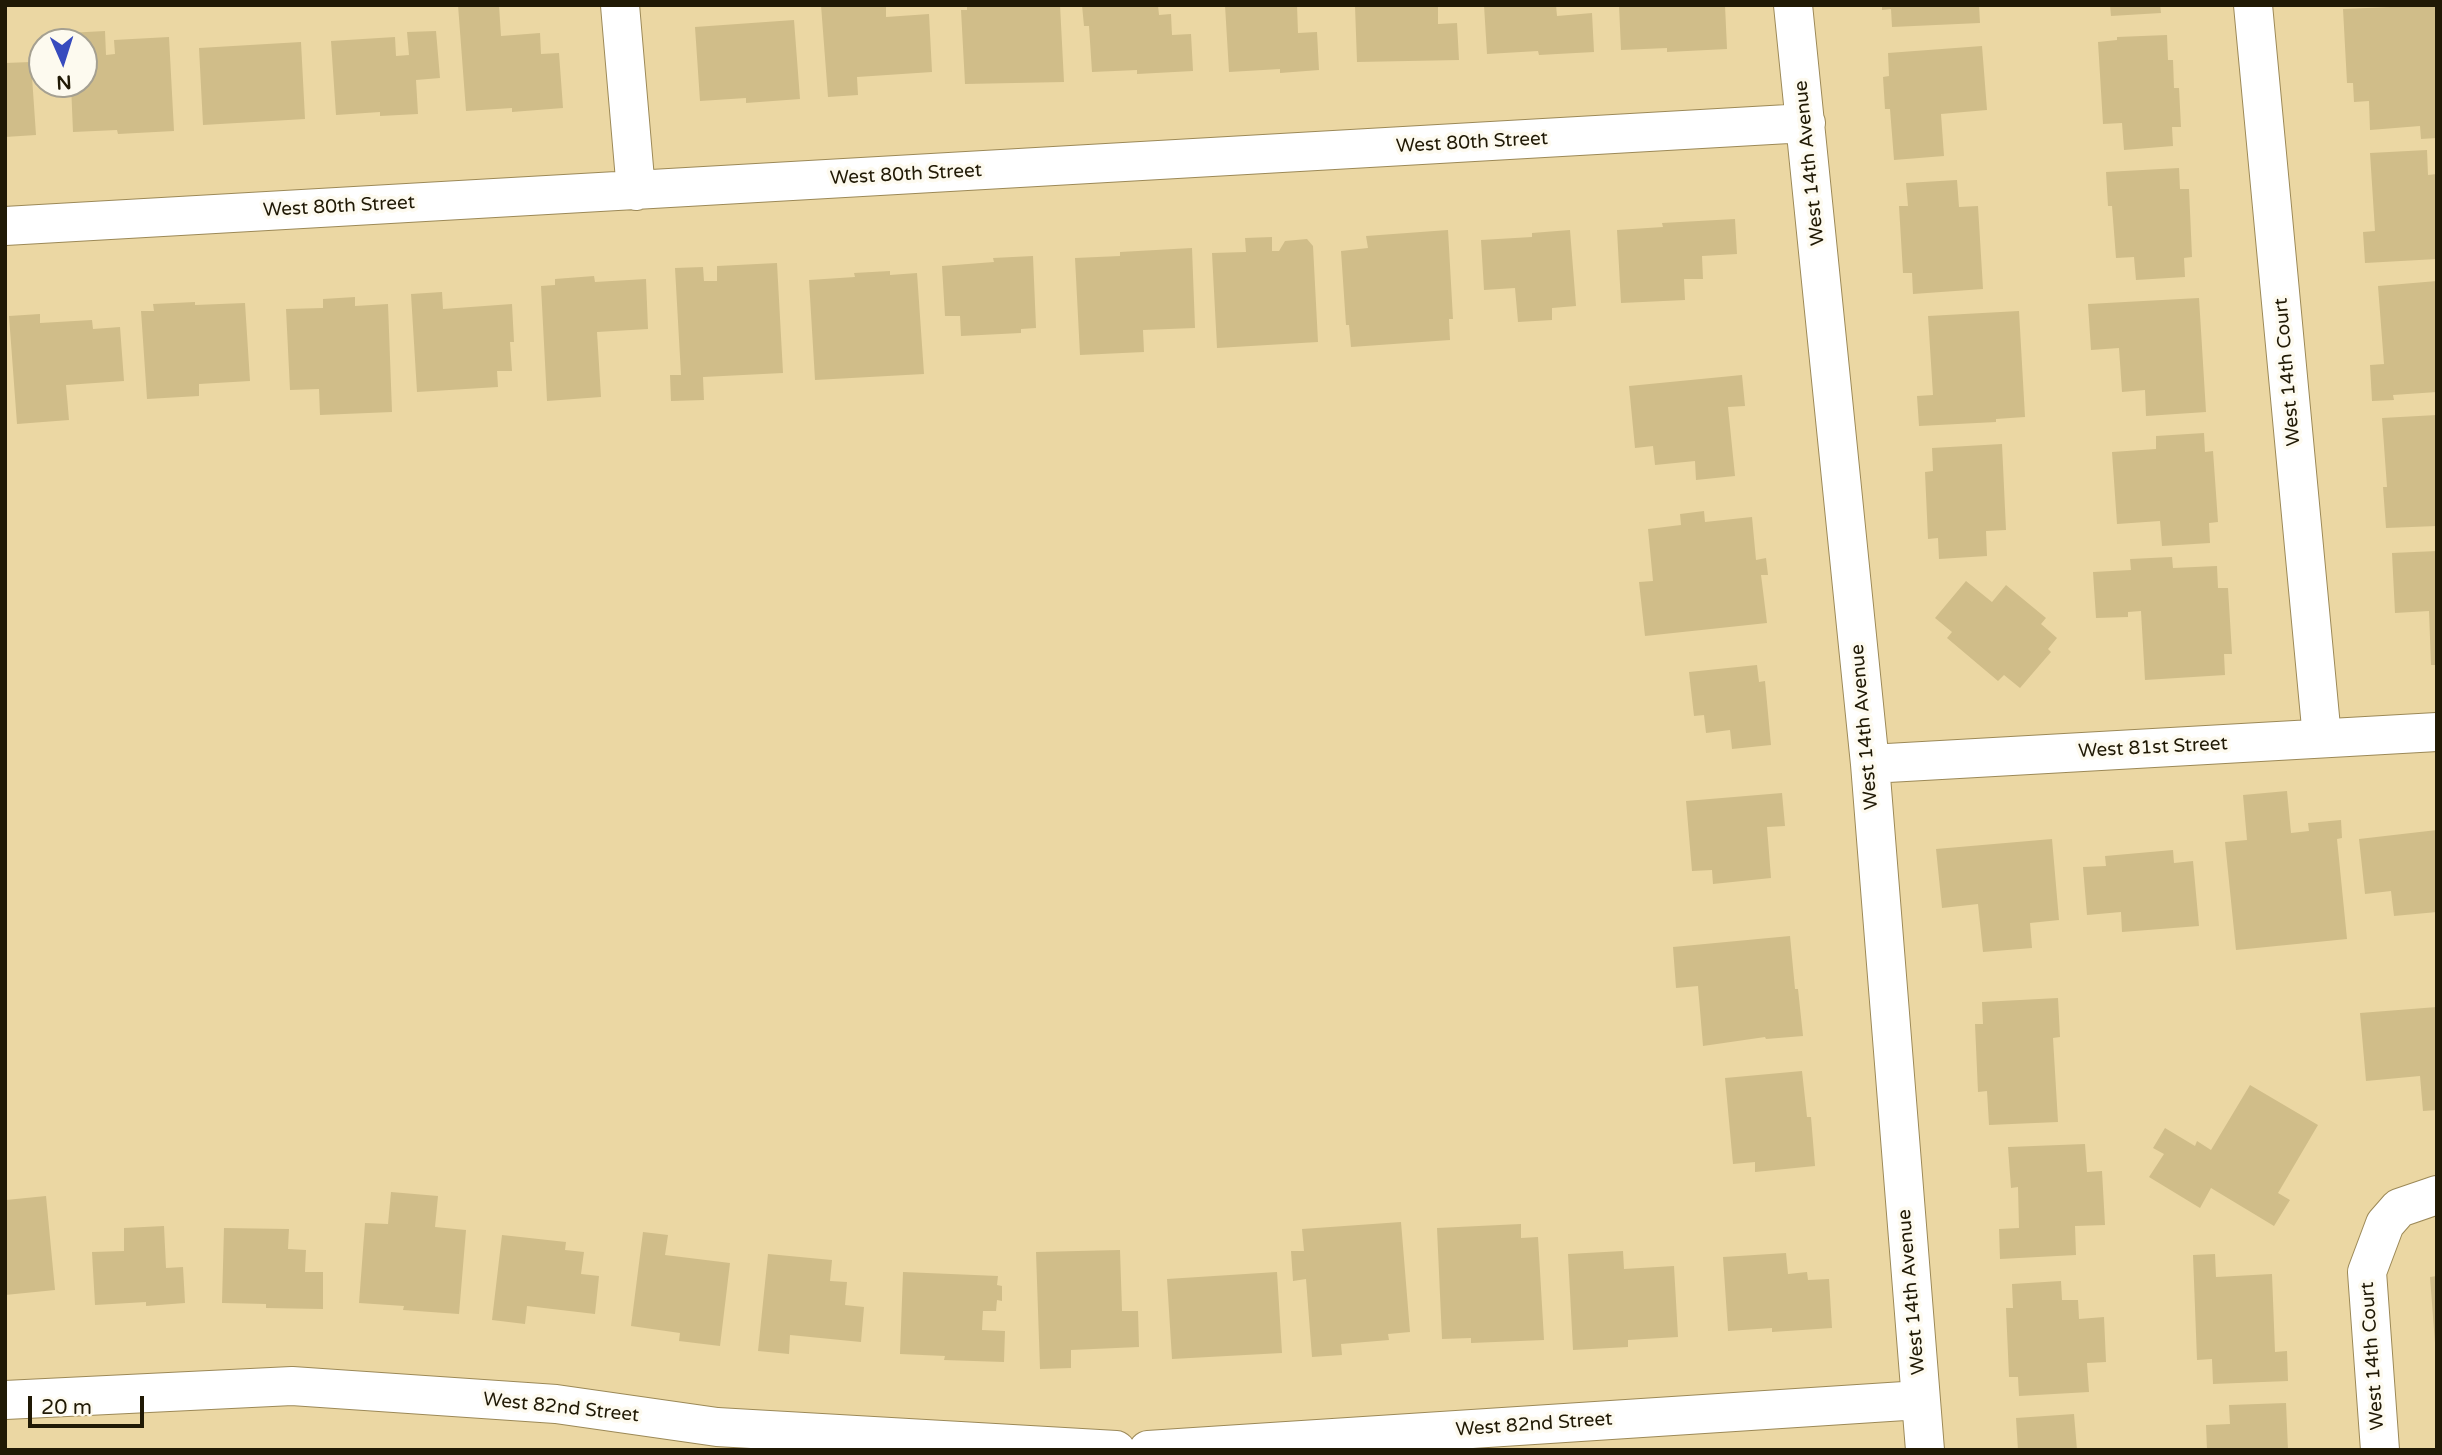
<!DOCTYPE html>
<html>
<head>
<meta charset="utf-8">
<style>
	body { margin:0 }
	#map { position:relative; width:2442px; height:1455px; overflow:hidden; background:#ebd7a3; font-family:"Varela Round",sans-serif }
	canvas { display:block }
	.frame { position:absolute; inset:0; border:7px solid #201905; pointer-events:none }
	.north { position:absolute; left:28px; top:28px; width:70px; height:70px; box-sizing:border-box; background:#fdfaef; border:2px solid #a5a091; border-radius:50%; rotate:177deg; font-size:19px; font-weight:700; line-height:28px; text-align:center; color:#201905 }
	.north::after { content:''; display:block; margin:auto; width:24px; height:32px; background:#374bbe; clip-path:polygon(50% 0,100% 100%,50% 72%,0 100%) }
	.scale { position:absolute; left:28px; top:1396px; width:116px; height:32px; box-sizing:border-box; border:4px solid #201905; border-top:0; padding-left:9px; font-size:21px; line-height:24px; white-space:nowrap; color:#201905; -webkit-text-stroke:5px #fdfaef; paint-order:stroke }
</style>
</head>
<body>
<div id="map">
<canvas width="2442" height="1455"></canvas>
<div class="frame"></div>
<div class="north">N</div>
<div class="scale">20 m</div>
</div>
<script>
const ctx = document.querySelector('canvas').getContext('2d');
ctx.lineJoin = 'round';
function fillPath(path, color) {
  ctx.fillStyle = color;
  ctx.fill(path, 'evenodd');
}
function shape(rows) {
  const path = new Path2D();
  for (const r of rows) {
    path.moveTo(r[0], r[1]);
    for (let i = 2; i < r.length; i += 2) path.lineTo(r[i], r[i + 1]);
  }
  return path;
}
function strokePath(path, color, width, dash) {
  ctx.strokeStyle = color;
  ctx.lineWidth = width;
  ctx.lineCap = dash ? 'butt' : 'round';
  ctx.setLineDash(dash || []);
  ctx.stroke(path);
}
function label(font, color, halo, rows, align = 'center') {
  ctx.font = font + ' "Varela Round",sans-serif';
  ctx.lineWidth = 7;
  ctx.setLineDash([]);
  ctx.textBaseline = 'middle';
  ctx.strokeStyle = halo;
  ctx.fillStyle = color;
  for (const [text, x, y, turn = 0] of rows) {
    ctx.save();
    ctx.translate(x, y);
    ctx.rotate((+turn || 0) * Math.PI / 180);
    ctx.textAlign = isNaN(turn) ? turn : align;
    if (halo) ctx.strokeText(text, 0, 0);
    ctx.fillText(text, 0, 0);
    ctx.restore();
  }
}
const building = shape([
	[458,5,499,5,501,36,540,33,541,54,559,53,563,108,512,112,512,108,466,111],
	[821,5,886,5,886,17,929,14,932,72,857,77,858,95,828,97],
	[967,5,1060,5,1064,82,965,84,961,10,967,10],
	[1082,5,1158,5,1159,15,1171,14,1172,35,1191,34,1193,71,1137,74,1137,70,1092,72,1089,26,1084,26],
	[1225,5,1297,5,1298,33,1317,32,1319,70,1280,73,1280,69,1229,72],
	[1484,5,1556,5,1557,16,1592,13,1594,52,1539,55,1538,51,1487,54],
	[1619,5,1725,5,1727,49,1667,52,1667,48,1621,50],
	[1882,5,1979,5,1980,23,1892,27,1891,9,1882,10],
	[2110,5,2160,5,2161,13,2111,16],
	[2437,5,2437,138,2421,139,2420,126,2370,130,2369,101,2354,102,2353,83,2347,83,2343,9],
	[1355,6,1438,6,1438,24,1457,23,1459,60,1357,62],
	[794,20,800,99,746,103,746,98,700,101,695,27],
	[105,31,106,55,115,54,114,40,169,37,174,131,118,134,117,130,73,132,71,84,84,84,84,42,69,42,68,33],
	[436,31,440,78,416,80,418,114,380,116,380,112,336,115,331,41,395,37,396,56,409,55,407,32],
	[2167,35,2168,60,2173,60,2174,88,2179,88,2181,127,2172,127,2173,146,2124,150,2122,123,2103,124,2098,42,2117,40,2117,37],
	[301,42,305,119,203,125,199,48],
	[1982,46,1987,110,1941,114,1944,156,1894,160,1890,109,1885,109,1883,77,1889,76,1888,53],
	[31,62,36,135,5,137,5,63],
	[2427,150,2428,175,2437,174,2437,259,2365,263,2363,232,2375,231,2370,153],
	[2179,168,2180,189,2189,189,2192,257,2184,258,2185,277,2136,280,2134,257,2116,258,2112,206,2108,206,2106,172],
	[1957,180,1959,207,1978,206,1983,289,1913,294,1912,273,1903,273,1899,206,1908,206,1906,183],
	[1735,219,1737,254,1702,256,1703,279,1684,279,1685,300,1621,303,1617,230,1663,227,1662,223],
	[1448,230,1453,319,1449,319,1450,340,1351,347,1349,325,1346,325,1341,251,1368,248,1366,236],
	[1570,230,1576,306,1552,308,1552,320,1518,322,1515,288,1484,290,1481,240,1532,237,1532,233],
	[1272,237,1272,251,1279,251,1285,241,1307,239,1313,246,1318,342,1217,348,1212,253,1246,252,1245,238],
	[1192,248,1195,328,1143,330,1144,352,1080,355,1075,258,1120,256,1120,252],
	[1033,256,1036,328,1021,329,1021,333,961,336,960,316,945,316,942,266,994,262,993,258],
	[777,263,783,373,703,377,704,400,671,401,670,375,681,375,675,268,703,267,704,281,717,281,717,266],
	[890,271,890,275,917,273,924,374,815,380,809,280,855,277,854,273],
	[594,276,595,282,646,279,648,329,597,332,601,397,547,401,541,286,555,285,555,279],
	[2437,281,2437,392,2393,395,2394,400,2372,401,2370,365,2384,364,2378,286],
	[442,292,443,309,512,304,514,342,510,342,512,371,497,371,498,387,417,392,411,294],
	[355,297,355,306,388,304,392,412,320,415,319,389,290,390,286,309,323,308,323,299],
	[2199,298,2206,412,2146,416,2145,390,2122,392,2119,348,2091,350,2088,304],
	[195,302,195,305,245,303,250,381,199,384,199,396,147,399,141,311,154,311,153,304],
	[2019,311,2025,417,1996,419,1996,422,1919,426,1917,396,1933,395,1928,316],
	[40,314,40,323,92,320,93,329,120,327,124,381,66,385,69,420,17,424,9,316],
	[1742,375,1745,406,1728,407,1735,476,1696,480,1695,461,1655,465,1653,446,1635,448,1629,386],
	[2437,415,2437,526,2386,528,2383,487,2387,487,2382,418],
	[2204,433,2205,452,2213,451,2218,522,2209,523,2210,543,2162,546,2160,521,2117,524,2112,452,2156,449,2156,436],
	[2002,444,2006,530,1986,531,1987,556,1939,559,1938,538,1928,539,1925,472,1933,471,1932,448],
	[1704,511,1705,522,1752,517,1756,560,1766,558,1768,575,1761,575,1767,623,1645,636,1639,582,1653,581,1648,529,1681,525,1680,514],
	[2437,551,2437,665,2431,665,2429,611,2395,613,2392,553],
	[2172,557,2173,568,2217,566,2218,588,2228,588,2232,654,2224,654,2225,675,2145,680,2141,611,2128,612,2128,617,2096,618,2093,572,2131,570,2130,559],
	[1966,581,1992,602,2006,585,2046,618,2041,624,2057,638,2048,649,2051,652,2020,688,2004,675,1998,681,1947,638,1952,632,1935,618],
	[1757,665,1759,682,1765,681,1771,745,1732,749,1730,730,1706,733,1704,715,1694,716,1689,672],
	[2287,791,2291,833,2309,831,2308,823,2341,820,2342,838,2337,839,2347,939,2236,950,2225,842,2247,840,2243,795],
	[1782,793,1785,826,1767,827,1771,878,1713,884,1712,870,1692,871,1686,801],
	[2437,830,2437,912,2394,916,2391,891,2365,894,2359,839],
	[2052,839,2059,920,2030,923,2032,948,1983,952,1978,904,1942,908,1936,849],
	[2173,850,2174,863,2193,861,2199,926,2122,932,2121,912,2087,915,2083,867,2106,866,2105,856],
	[1790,936,1795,989,1798,989,1803,1036,1766,1039,1765,1037,1703,1046,1698,986,1676,988,1673,947],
	[2058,998,2060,1037,2053,1038,2058,1122,1989,1125,1987,1091,1978,1092,1975,1024,1983,1024,1982,1002],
	[2437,1007,2437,1110,2423,1111,2420,1076,2366,1081,2360,1013],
	[1802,1071,1807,1117,1811,1117,1815,1166,1755,1172,1755,1162,1733,1164,1725,1078],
	[2250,1085,2318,1125,2278,1193,2290,1200,2274,1226,2211,1188,2200,1208,2149,1177,2164,1154,2153,1148,2165,1128,2195,1146,2197,1141,2211,1150],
	[2085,1144,2087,1172,2102,1171,2105,1225,2075,1226,2076,1255,2000,1259,1999,1229,2019,1228,2018,1187,2011,1188,2008,1147],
	[391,1192,438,1196,435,1227,466,1230,459,1314,403,1310,404,1306,359,1303,365,1223,388,1224],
	[46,1196,55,1290,5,1295,6,1200],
	[1401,1222,1410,1332,1388,1334,1389,1340,1341,1344,1342,1355,1312,1357,1306,1279,1293,1281,1291,1251,1304,1251,1302,1229],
	[1521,1224,1521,1238,1538,1237,1544,1340,1471,1343,1471,1338,1442,1339,1437,1228],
	[164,1226,166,1268,183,1267,185,1303,146,1306,146,1302,95,1305,92,1252,124,1251,124,1228],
	[224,1228,289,1229,288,1249,306,1250,305,1272,323,1272,323,1309,266,1308,266,1304,222,1303],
	[643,1232,668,1235,665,1255,730,1263,720,1346,679,1341,680,1333,631,1326],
	[502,1235,566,1242,565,1250,584,1252,581,1274,599,1276,595,1314,527,1306,525,1324,492,1320],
	[1120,1250,1122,1311,1138,1311,1139,1347,1071,1350,1071,1368,1040,1369,1036,1252],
	[1623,1251,1624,1269,1674,1266,1678,1337,1628,1340,1628,1347,1573,1350,1568,1254],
	[1786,1253,1788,1274,1807,1272,1808,1280,1829,1279,1832,1328,1772,1332,1772,1328,1728,1331,1723,1257],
	[768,1254,832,1260,830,1281,847,1282,845,1305,864,1307,861,1342,790,1335,789,1354,758,1351],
	[2215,1254,2216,1277,2272,1274,2275,1352,2287,1351,2288,1381,2213,1384,2212,1359,2197,1360,2193,1255],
	[903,1272,998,1276,997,1285,1002,1286,1002,1301,997,1300,996,1311,983,1311,982,1330,1005,1331,1004,1362,944,1360,945,1356,900,1354],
	[1277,1272,1282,1353,1172,1359,1167,1279],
	[2437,1276,2437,1343,2435,1343,2430,1277],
	[2061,1281,2062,1300,2078,1300,2079,1319,2104,1317,2106,1362,2087,1363,2089,1392,2019,1396,2018,1377,2009,1377,2006,1308,2013,1308,2012,1284],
	[2286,1403,2288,1450,2207,1450,2206,1425,2230,1424,2229,1405],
	[2074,1414,2077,1450,2018,1450,2016,1418]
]);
const minor = shape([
	[620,5,636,191],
	[1793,5,1870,764,1925,1450],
	[2253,5,2322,738],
	[5,226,1806,123],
	[1870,764,2437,732],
	[5,1400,292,1386,556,1404,717,1427,1116,1450],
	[1148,1450,1920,1400],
	[2380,1450,2367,1272,2385,1224,2399,1208,2437,1195]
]);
const streetNames = [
	["West 80th Street",1472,143,-3],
	["West 14th Avenue",1810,163,-96],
	["West 80th Street",906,175,-3],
	["West 80th Street",339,207,-3],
	["West 14th Court",2288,372,-95],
	["West 14th Avenue",1865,727,-95],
	["West 81st Street",2153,748,-3],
	["West 14th Avenue",1912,1292,-95],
	["West 14th Court",2373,1356,-94],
	["West 82nd Street",561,1408,6],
	["West 82nd Street",1534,1425,-4]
];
fillPath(building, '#d0bd89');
strokePath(minor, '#9c8957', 40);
strokePath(minor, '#fff', 38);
label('19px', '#201905', '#fdfaef', streetNames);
</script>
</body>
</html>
